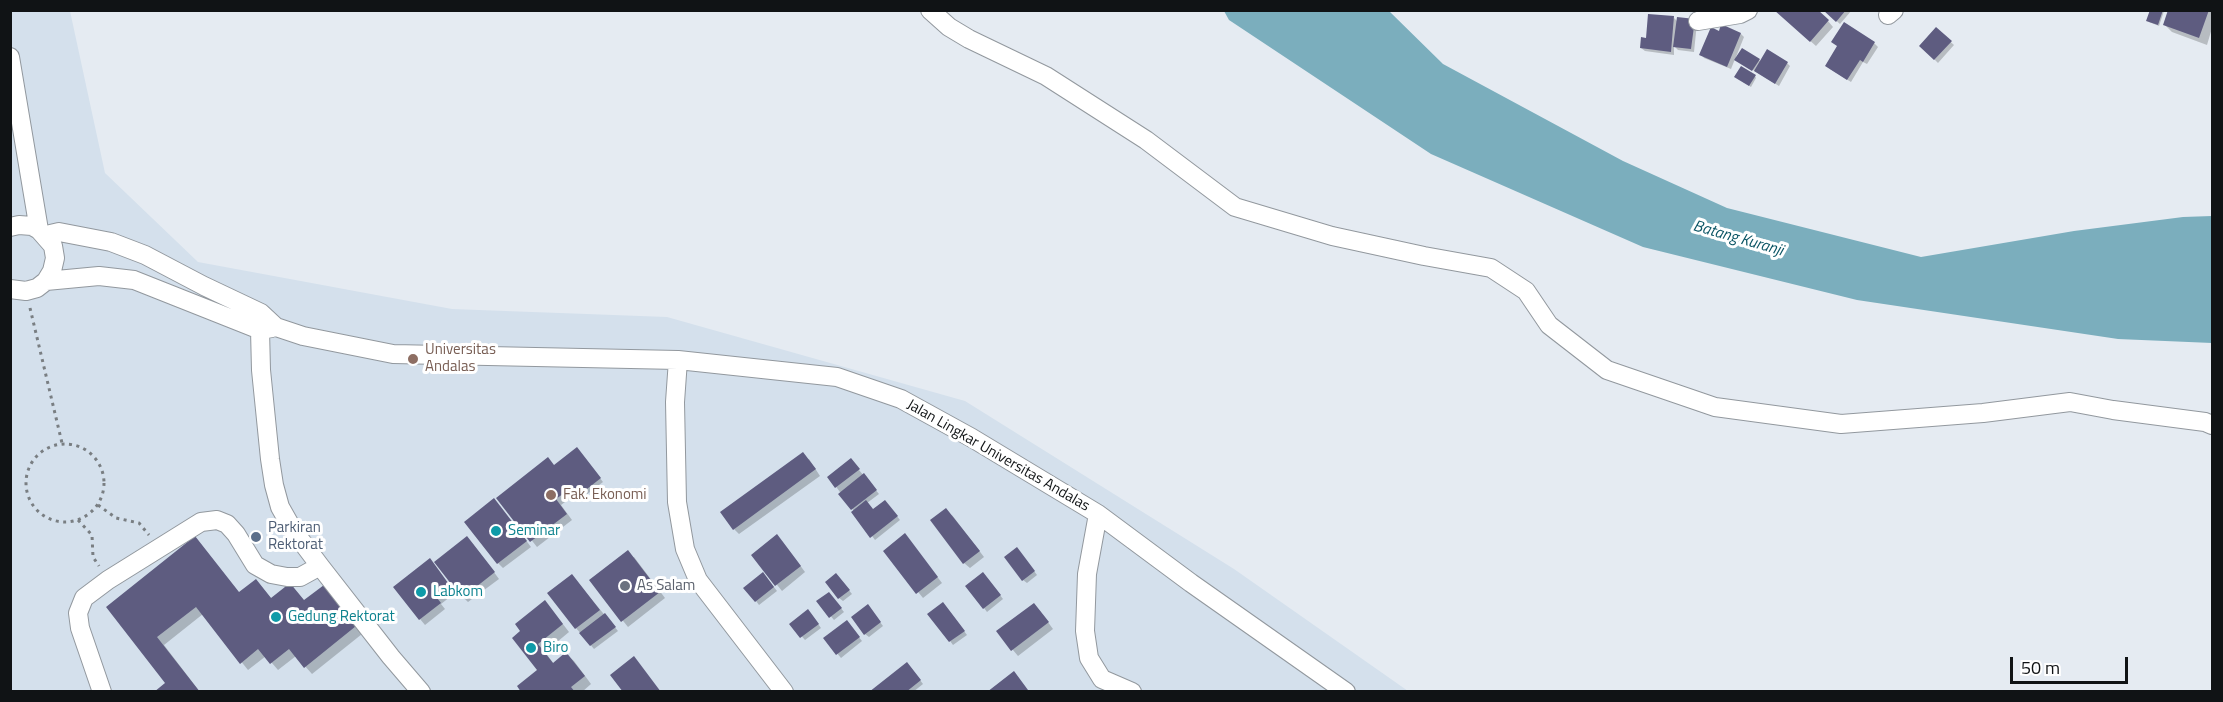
<!DOCTYPE html>
<html>
<head>
<meta charset="utf-8">
<style>
	body { margin:0 }
	#map { position:relative; width:2223px; height:702px; overflow:hidden; background:#e5ebf2; font-family:"Titillium Web",sans-serif }
	canvas { display:block }
	.frame { position:absolute; inset:0; border:12px solid #101315; pointer-events:none }
	.scale { position:absolute; left:2010px; top:657px; width:118px; height:27px; box-sizing:border-box; border:3px solid #101315; border-top:0; padding-left:8px; font-size:18px; line-height:21px; white-space:nowrap; color:#101315; -webkit-text-stroke:4px #fff; paint-order:stroke }
</style>
</head>
<body>
<div id="map">
<canvas width="2223" height="702"></canvas>
<div class="frame"></div>
<div class="scale">50 m</div>
</div>
<script>
const ctx = document.querySelector('canvas').getContext('2d');
ctx.lineJoin = 'round';
function fillPath(path, color) {
  ctx.fillStyle = color;
  ctx.fill(path, 'evenodd');
}
function shape(rows) {
  const path = new Path2D();
  for (const r of rows) {
    if (r.length === 3) {
      path.moveTo(r[0] + r[2], r[1]);
      path.arc(r[0], r[1], r[2], 0, 2 * Math.PI);
      continue;
    }
    path.moveTo(r[0], r[1]);
    for (let i = 2; i < r.length; i += 2) path.lineTo(r[i], r[i + 1]);
  }
  return path;
}
function strokePath(path, color, width, dash) {
  ctx.strokeStyle = color;
  ctx.lineWidth = width;
  ctx.lineCap = dash ? 'butt' : 'round';
  ctx.setLineDash(dash || []);
  ctx.stroke(path);
}
function label(font, color, halo, rows, align = 'center') {
  ctx.font = font + ' "Titillium Web",sans-serif';
  ctx.lineWidth = 6;
  ctx.setLineDash([]);
  ctx.textBaseline = 'middle';
  ctx.strokeStyle = halo;
  ctx.fillStyle = color;
  for (const [text, x, y, turn = 0] of rows) {
    ctx.save();
    ctx.translate(x, y);
    ctx.rotate((+turn || 0) * Math.PI / 180);
    ctx.textAlign = isNaN(turn) ? turn : align;
    if (halo) ctx.strokeText(text, 0, 0);
    ctx.fillText(text, 0, 0);
    ctx.restore();
  }
}
const built = shape([
	[10,11,70,11,105,173,198,262,452,309,667,317,965,401,1234,569,1408,691,11,691]
]);
const water = shape([
	[1224,11,1389,11,1443,64,1623,161,1727,208,1921,257,2074,231,2183,217,2212,216,2212,343,2118,339,1857,300,1643,247,1431,154,1229,20]
]);
const shadow = shape([
	[1824,10,1852,10,1840,24],
	[2152,10,2164,11,2159,26,2149,22],
	[2170,10,2212,10,2212,28,2207,45,2172,32,2165,25],
	[1782,16,1828,21,1833,27,1816,46],
	[1674,18,1678,22,1697,23,1694,52,1678,50,1674,46,1674,55,1645,51,1641,48],
	[1936,29,1954,45,1938,63,1921,46],
	[1720,33,1741,34,1744,37,1736,57,1738,58,1759,60,1761,62,1787,63,1790,66,1779,86,1735,59,1731,69,1704,58,1701,54],
	[1874,43,1878,47,1867,64,1863,62,1851,82,1830,69],
	[1755,76,1756,78,1751,87,1737,78],
	[580,453,603,482,582,498,577,493,561,505,572,520,537,547,498,498],
	[809,459,820,476,739,534,734,529],
	[854,464,879,494,867,503,874,511,888,505,900,520,875,540,829,477],
	[500,506,531,547,503,568,498,563],
	[952,515,984,557,970,568,964,563],
	[782,541,805,572,782,591,753,555],
	[910,541,942,583,923,598,885,551],
	[473,544,499,579,468,602,463,597],
	[1020,552,1037,575,1027,583,1023,580],
	[634,557,665,598,628,627,591,581],
	[435,566,455,593,441,604,445,609,425,625,420,619],
	[572,576,618,631,594,649,576,628],
	[766,577,777,591,759,605,756,601],
	[839,578,852,594,843,601,839,598],
	[987,578,1003,599,987,612,984,608],
	[256,581,272,599,290,585,305,602,324,587,362,634,312,674,296,656,278,670,266,656,248,670,203,614,164,645,200,692,157,692,167,683,108,607,240,593],
	[832,597,844,612,834,620,818,601],
	[946,607,967,635,953,645,930,614],
	[552,610,569,632,545,652,554,664,566,654,574,661,591,684,582,692,523,692,539,671,514,638],
	[871,610,883,626,869,637,865,634],
	[1039,610,1053,629,1018,656,998,632],
	[811,614,821,628,805,640,791,624],
	[850,626,862,641,841,658,825,639],
	[911,668,923,684,913,692,873,692]
]);
const building = shape([
	[1774,10,1818,10,1829,20,1810,42],
	[1823,10,1846,10,1836,22],
	[2150,10,2163,10,2158,25,2146,21],
	[2168,10,2209,10,2199,38,2163,25],
	[1648,14,1674,16,1671,52,1640,48,1641,37,1646,38],
	[1677,17,1695,19,1691,49,1673,47],
	[1844,22,1875,42,1863,62,1860,60,1847,80,1825,66,1837,46,1831,42],
	[1721,24,1741,33,1727,67,1699,55,1711,27,1719,31],
	[1936,27,1952,41,1934,60,1919,46],
	[1742,48,1760,59,1752,71,1734,60],
	[1767,49,1788,62,1775,84,1754,71],
	[1741,66,1756,75,1749,86,1734,77],
	[577,447,601,478,578,496,571,488,556,499,567,514,530,542,496,498,548,457,554,465],
	[803,452,816,469,733,530,720,512],
	[851,458,860,469,835,488,827,477],
	[864,473,877,490,851,510,838,494],
	[494,498,527,541,497,564,464,522],
	[866,500,873,509,885,500,898,516,870,538,851,512],
	[946,508,980,551,963,564,930,520],
	[905,533,938,577,916,594,883,551],
	[777,534,801,566,775,586,751,555],
	[195,536,239,592,256,579,271,598,290,583,304,600,324,585,356,626,304,668,289,649,270,664,258,649,240,664,196,607,157,637,200,692,154,692,165,683,106,607],
	[467,536,495,572,462,598,434,562],
	[1017,547,1035,571,1022,581,1004,557],
	[628,550,660,592,621,622,589,580],
	[430,558,451,587,437,598,441,603,419,620,393,587],
	[763,572,774,587,755,602,743,588],
	[983,572,1001,595,983,609,965,586],
	[836,573,850,590,838,599,825,582],
	[572,574,600,610,575,629,547,593],
	[829,592,842,608,829,618,816,601],
	[545,600,563,624,538,644,553,663,566,652,585,676,571,687,575,692,521,692,517,686,537,670,512,638,520,631,515,624],
	[943,602,965,631,949,642,927,614],
	[1034,603,1049,622,1011,651,996,631],
	[868,604,881,622,864,635,851,617],
	[808,609,819,624,800,638,789,624],
	[605,613,616,627,590,646,579,633],
	[847,620,860,637,836,655,823,638],
	[634,656,661,692,623,692,610,675],
	[907,662,921,680,906,692,869,692],
	[1014,671,1028,690,1026,692,987,692]
]);
const path = shape([
	[30,308,62,443],
	[65,483,39],
	[98,505,116,518,139,523,149,535],
	[78,520,92,535,93,557,99,566]
]);
const minor = shape([
	[930,10,949,27,969,39,1046,76,1146,140,1235,207,1332,236,1424,256,1491,268,1526,291,1549,325,1607,370,1715,407,1841,424,1983,413,2070,402,2113,410,2205,422,2212,425],
	[1888,15,1894,10],
	[1698,21,1740,14,1748,10],
	[10,57,39,230],
	[10,227,19,225,32,226,39,230,53,246,55,258,52,271,46,281,37,288,26,291,10,289],
	[46,235,59,232,111,242,145,255,204,286,261,313,276,327,303,336,393,354,678,360,837,377,901,399,972,438,1098,514,1191,583,1346,692],
	[46,281,99,276,134,280,260,330,272,328],
	[260,330,261,370,270,459,274,485,280,507,293,530,320,566,391,657,421,692],
	[678,360,675,402,677,502,685,549,698,580,784,692],
	[1098,514,1087,574,1085,631,1089,658,1102,679,1132,692],
	[102,692,80,628,78,613,84,598,108,580,201,522,217,520,227,524,236,534,255,565,271,574,287,577,300,577,320,566]
]);
const markers = [
	[413,359,6,"#8d6e63"],
	[551,495,6,"#8d6e63"],
	[496,531,6,"#0f9aa8"],
	[256,537,6,"#5c6f8a"],
	[625,586,6,"#6b7280"],
	[421,592,6,"#0f9aa8"],
	[276,617,6,"#0f9aa8"],
	[531,648,6,"#0f9aa8"]
];
const educationNames = [
	["Universitas",425,350],
	["Andalas",425,367],
	["Fak. Ekonomi",563,495]
];
const streetNames = [
	["Jalan Lingkar Universitas Andalas",998,456,30]
];
const serviceNames = [
	["Parkiran",268,528],
	["Rektorat",268,545]
];
const cultureNames = [
	["Seminar",508,531],
	["Labkom",433,592],
	["Gedung Rektorat",288,617],
	["Biro",543,648]
];
const worshipNames = [
	["As Salam",637,586]
];
const waterNames = [
	["Batang Kuranji",1738,239,16]
];
fillPath(built, '#d4e0ec');
fillPath(water, '#7baebd');
fillPath(shadow, '#0003');
fillPath(building, '#5e5c80');
strokePath(minor, '#92989e', 20);
strokePath(path, '#797e82', 3, [3, 4.5]);
strokePath(minor, '#fff', 18);
for (const [x, y, r, color] of markers) {
  const dot = new Path2D();
  dot.arc(x, y, r, 0, 2 * Math.PI);
  ctx.fillStyle = color;
  ctx.fill(dot);
  strokePath(dot, '#fff', 2);
}
label('15px', '#785e54', '#fff', educationNames, 'left');
label('15px', '#101315', '#fff', streetNames);
label('15px', '#4e5e75', '#fff', serviceNames, 'left');
label('15px', '#0d838f', '#fff', cultureNames, 'left');
label('15px', '#5b616d', '#fff', worshipNames, 'left');
label('italic 16px', '#0a5464', '#fff', waterNames);
</script>
</body>
</html>
